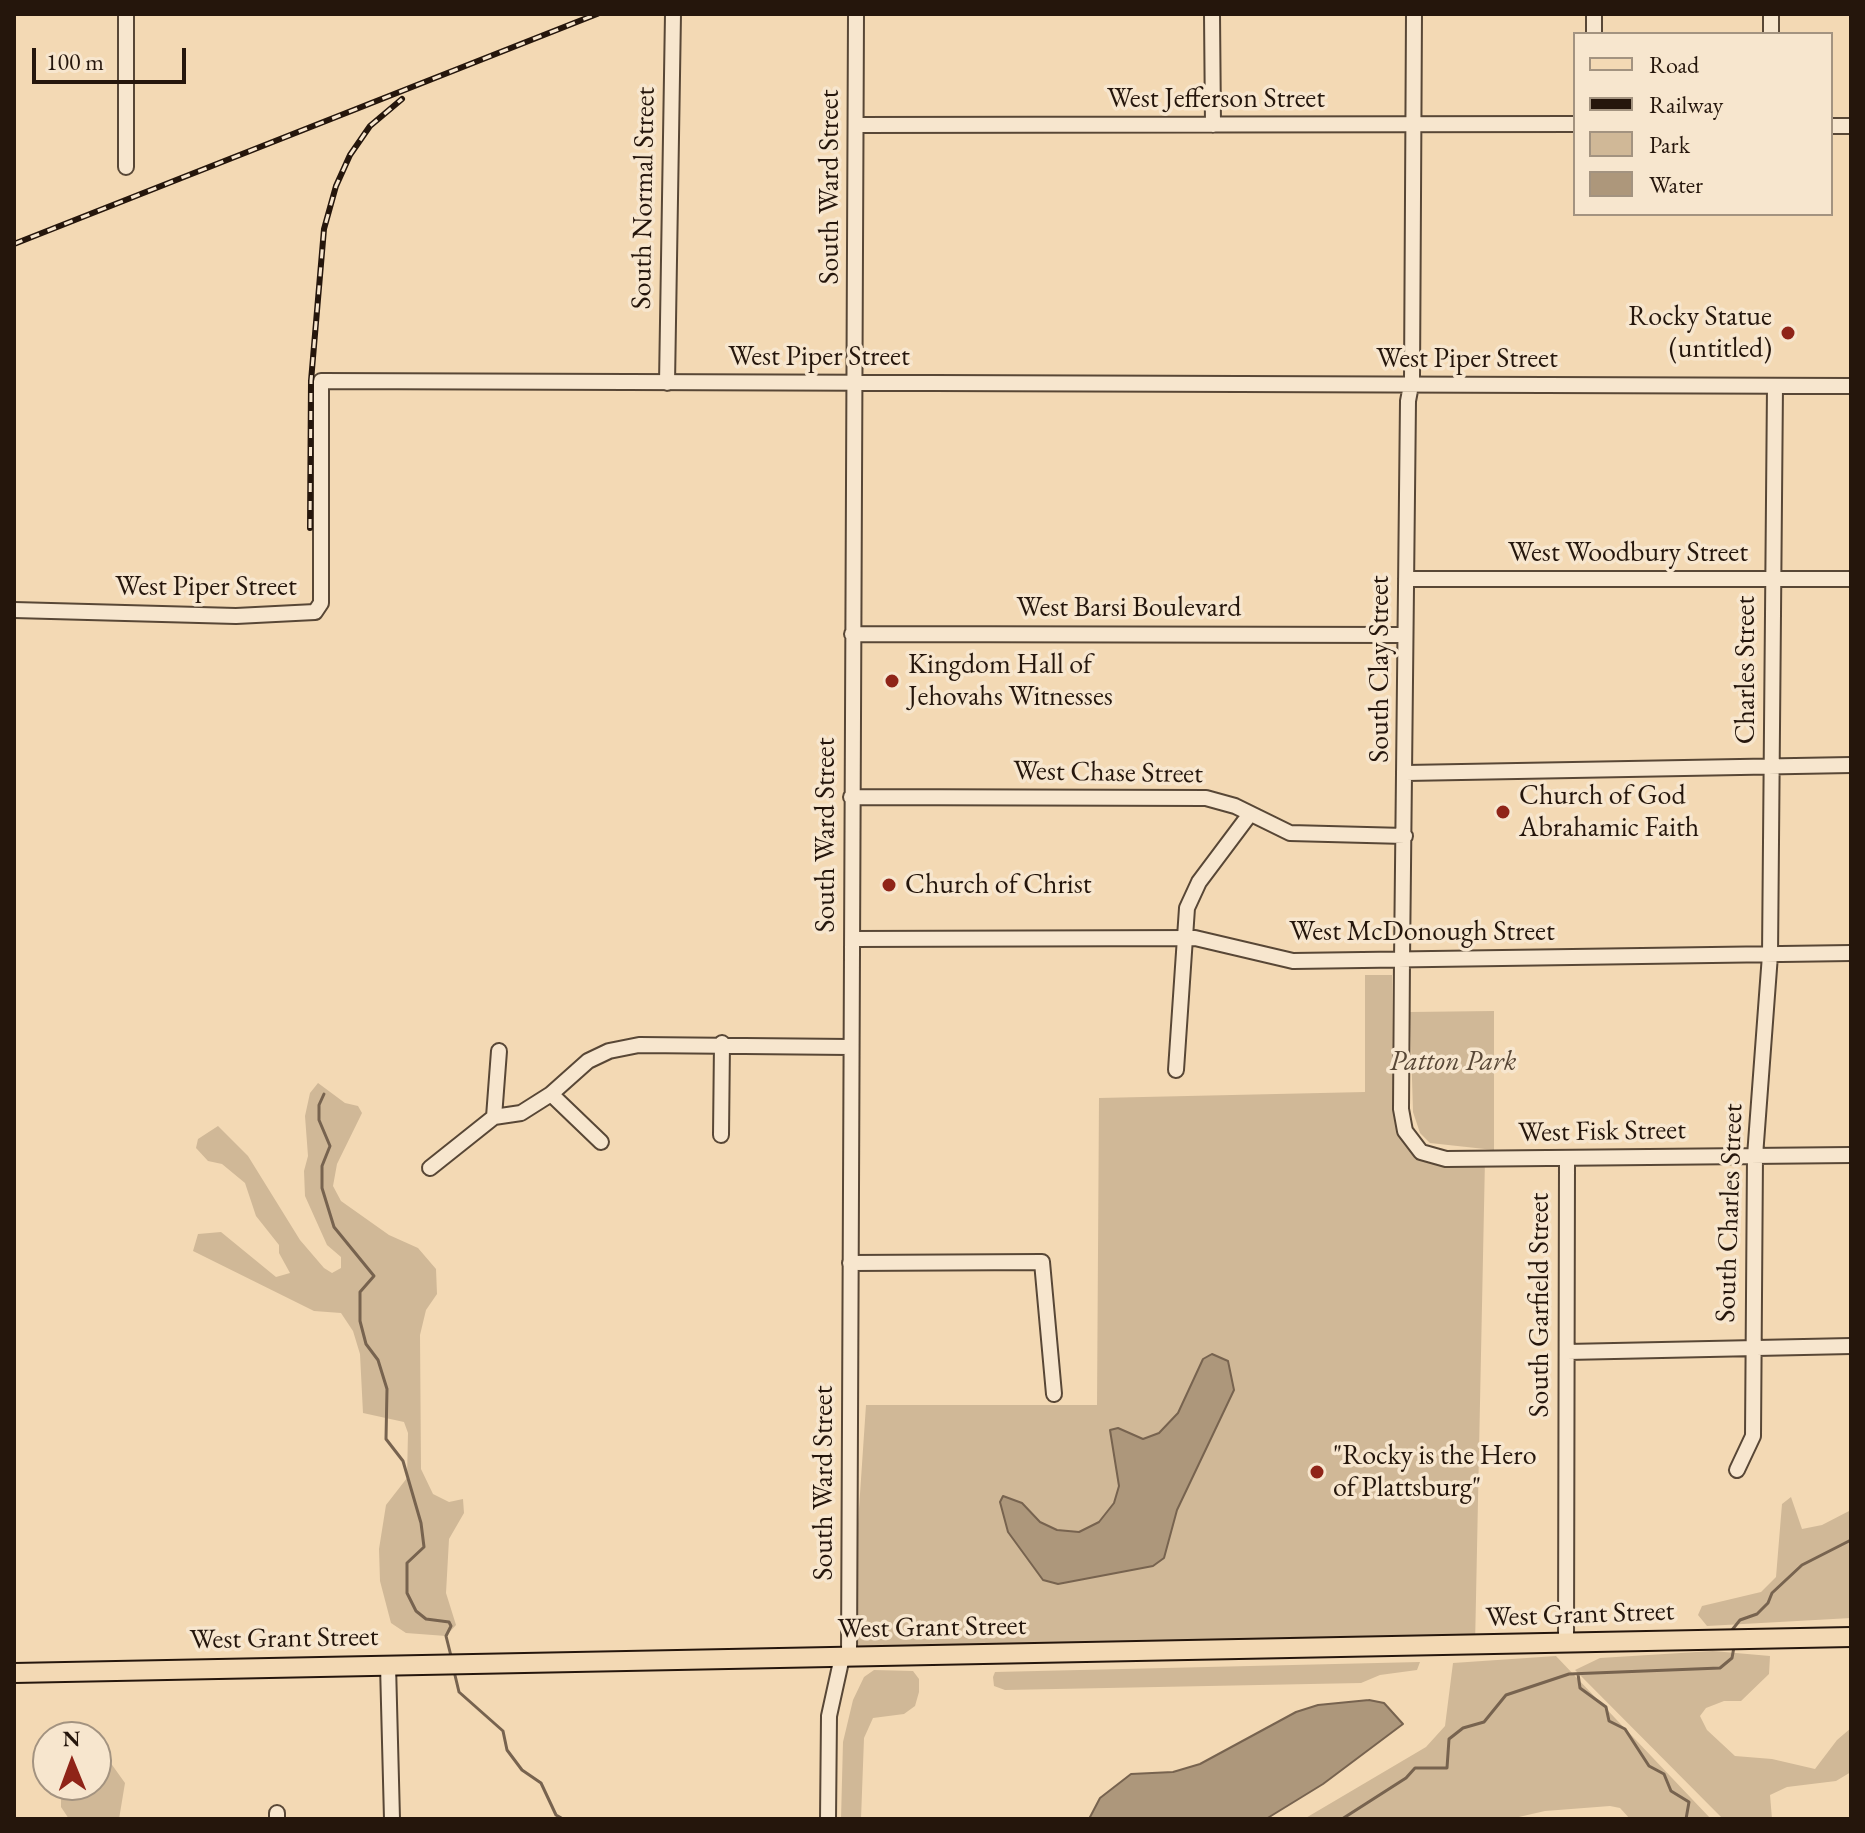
<!DOCTYPE html>
<html>
<head>
<meta charset="utf-8">
<style>
	body { margin:0 }
	#map { position:relative; width:1865px; height:1833px; overflow:hidden; background:#f3d9b4; font-family:"EB Garamond",serif }
	canvas { display:block }
	.frame { position:absolute; inset:0; border:16px solid #25160c; pointer-events:none }
	.legend { position:absolute; left:1573px; top:32px; width:260px; height:184px; box-sizing:border-box; background:#f7e6ce; border:2px solid #a39380; margin:0; padding:10px 14px; list-style:none; font-size:24px; color:#25160c }
	.legend li { display:flex; align-items:center; gap:16px; height:40px }
	.legend b { width:40px; border:2px solid #a39380 }
	.north { position:absolute; left:32px; top:1721px; width:80px; height:80px; box-sizing:border-box; background:#f7e6ce; border:2px solid #a39380; border-radius:50%; rotate:359deg; font-size:22px; font-weight:700; line-height:32px; text-align:center; color:#25160c }
	.north::after { content:''; display:block; margin:auto; width:28px; height:36px; background:#8f2418; clip-path:polygon(50% 0,100% 100%,50% 72%,0 100%) }
	.scale { position:absolute; left:32px; top:48px; width:154px; height:36px; box-sizing:border-box; border:4px solid #25160c; border-top:0; padding-left:10px; font-size:24px; line-height:28px; white-space:nowrap; color:#25160c; -webkit-text-stroke:6px #f7e6ce; paint-order:stroke }
</style>
</head>
<body>
<div id="map">
<canvas width="1865" height="1833"></canvas>
<div class="frame"></div>
<ul class="legend">
<li><b style="height:10px;background:#f3d9b4"></b>Road</li>
<li><b style="height:10px;background:#25160c"></b>Railway</li>
<li><b style="height:22px;background:#d0b897"></b>Park</li>
<li><b style="height:22px;background:#ad977b"></b>Water</li>
</ul>
<div class="north">N</div>
<div class="scale">100 m</div>
</div>
<script>
const ctx = document.querySelector('canvas').getContext('2d');
ctx.lineJoin = 'round';
function fillPath(path, color) {
  ctx.fillStyle = color;
  ctx.fill(path, 'evenodd');
}
function shape(rows) {
  const path = new Path2D();
  for (const r of rows) {
    path.moveTo(r[0], r[1]);
    for (let i = 2; i < r.length; i += 2) path.lineTo(r[i], r[i + 1]);
  }
  return path;
}
function strokePath(path, color, width, dash) {
  ctx.strokeStyle = color;
  ctx.lineWidth = width;
  ctx.lineCap = dash ? 'butt' : 'round';
  ctx.setLineDash(dash || []);
  ctx.stroke(path);
}
function label(font, color, halo, rows, align = 'center') {
  ctx.font = font + ' "EB Garamond",serif';
  ctx.lineWidth = 7;
  ctx.setLineDash([]);
  ctx.textBaseline = 'middle';
  ctx.strokeStyle = halo;
  ctx.fillStyle = color;
  for (const [text, x, y, turn = 0] of rows) {
    ctx.save();
    ctx.translate(x, y);
    ctx.rotate((+turn || 0) * Math.PI / 180);
    ctx.textAlign = isNaN(turn) ? turn : align;
    if (halo) ctx.strokeText(text, 0, 0);
    ctx.fillText(text, 0, 0);
    ctx.restore();
  }
}
const green = shape([
	[1365,975,1392,975,1393,1108,1402,1113,1417,1148,1485,1159,1475,1646,849,1657,866,1405,1097,1405,1099,1098,1365,1092],
	[1494,1011,1494,1150,1430,1143,1420,1133,1413,1112,1410,1012],
	[318,1083,345,1103,358,1106,362,1113,337,1164,333,1186,341,1201,389,1235,418,1248,436,1269,437,1294,426,1310,420,1335,421,1469,433,1494,449,1502,463,1499,464,1513,449,1539,446,1593,456,1625,446,1636,406,1633,391,1623,380,1581,379,1549,386,1505,407,1478,408,1433,404,1422,363,1413,360,1354,353,1331,341,1313,314,1311,193,1251,198,1234,221,1232,276,1277,290,1273,279,1253,279,1245,256,1216,245,1183,222,1164,208,1161,196,1148,198,1139,218,1126,248,1156,300,1240,324,1268,332,1273,341,1268,341,1257,327,1245,305,1196,304,1171,308,1156,305,1116,310,1093],
	[1791,1497,1802,1529,1822,1525,1851,1510,1851,1618,1707,1626,1698,1615,1702,1606,1761,1592,1776,1577,1782,1504],
	[1713,1651,1770,1656,1769,1674,1741,1701,1724,1701,1706,1708,1700,1716,1707,1730,1735,1756,1772,1759,1815,1769,1837,1740,1851,1728,1851,1772,1836,1781,1787,1787,1770,1795,1772,1819,1723,1819,1575,1670,1600,1658],
	[1556,1656,1711,1819,1630,1819,1620,1808,1610,1806,1545,1811,1510,1819,1304,1819,1426,1747,1445,1726,1453,1663],
	[1420,1662,1417,1670,1380,1675,1361,1683,1005,1690,994,1686,993,1677,995,1672],
	[874,1670,913,1671,919,1679,919,1692,915,1706,904,1714,873,1718,864,1738,861,1819,841,1819,843,1742,853,1700,864,1677],
	[96,1738,106,1744,110,1762,125,1783,119,1819,69,1819,61,1807,61,1798,46,1787,45,1776,48,1769,48,1785,96,1785]
]);
const water = shape([
	[1212,1354,1228,1361,1234,1390,1177,1510,1164,1558,1153,1566,1058,1584,1043,1580,1008,1532,1000,1502,1003,1496,1022,1503,1040,1522,1057,1530,1079,1532,1099,1522,1114,1503,1119,1486,1110,1430,1118,1428,1143,1439,1159,1433,1178,1413,1203,1359,1212,1354],
	[1369,1700,1384,1703,1403,1724,1323,1784,1266,1819,1089,1819,1100,1798,1131,1774,1173,1772,1200,1764,1296,1712,1318,1705,1369,1700]
]);
const stream = shape([
	[324,1094,319,1105,319,1120,330,1146,322,1166,322,1188,334,1227,374,1276,360,1292,360,1321,366,1344,378,1360,387,1389,386,1439,403,1461,421,1523,424,1547,407,1563,407,1593,416,1611,426,1619,449,1622,451,1626,446,1636,451,1656],
	[1732,1630,1740,1620,1757,1614,1768,1603,1772,1593,1802,1565,1851,1540],
	[454,1671,459,1692,503,1731,507,1750,522,1770,541,1783,556,1815,563,1819],
	[1578,1674,1580,1688,1606,1707,1609,1721,1625,1729,1649,1766,1664,1774,1671,1791,1689,1802,1686,1819],
	[1342,1819,1406,1778,1415,1768,1447,1768,1449,1739,1463,1728,1484,1722,1506,1695,1569,1674,1720,1668,1732,1658,1734,1647]
]);
const minor = shape([
	[126,14,126,167],
	[1212,14,1213,125],
	[1414,14,1412,380,1408,401,1402,960,1401,1109,1405,1131,1421,1152,1446,1159,1851,1155],
	[1594,14,1594,34],
	[1771,34,1771,14],
	[856,125,1575,124],
	[1831,126,1851,126],
	[667,383,673,14],
	[1406,579,1851,579],
	[14,610,236,616,315,612,321,603,321,381,1851,386],
	[852,634,1405,635],
	[1406,773,1851,765],
	[851,797,1206,798,1235,806,1290,833,1405,836],
	[852,939,1195,938,1293,961,1851,953],
	[1176,1070,1187,908,1199,882,1250,814],
	[551,1094,601,1142],
	[494,1117,499,1051],
	[721,1135,722,1043],
	[430,1168,494,1117,521,1113,551,1094,588,1061,609,1051,639,1045,850,1047],
	[850,1263,1042,1262,1054,1394],
	[1567,1352,1851,1346],
	[1737,1470,1753,1436,1755,1156,1770,955,1775,386],
	[1566,1643,1567,1159],
	[849,1657,856,14],
	[388,1665,392,1819],
	[277,1813,277,1819],
	[828,1819,829,1716,842,1657]
]);
const major = shape([
	[14,1673,1851,1637]
]);
const rail = shape([
	[14,244,597,14],
	[310,528,311,381,324,229,336,186,350,155,370,126,402,99]
]);
const markers = [
	[1788,333,8,"#8f2418"],
	[892,681,8,"#8f2418"],
	[1503,812,8,"#8f2418"],
	[889,885,8,"#8f2418"],
	[1317,1472,8,"#8f2418"]
];
const streetNames = [
	["West Jefferson Street",1216,99],
	["South Ward Street",830,187,-90],
	["South Normal Street",644,198,-89],
	["West Piper Street",819,357],
	["West Piper Street",1467,359],
	["West Woodbury Street",1628,553],
	["West Piper Street",206,587],
	["West Barsi Boulevard",1129,608],
	["South Clay Street",1380,669,-90],
	["Charles Street",1746,670,-90],
	["West Chase Street",1108,773,1],
	["South Ward Street",826,835,-90],
	["West McDonough Street",1422,932],
	["West Fisk Street",1602,1132,-1],
	["South Charles Street",1730,1213,-88],
	["South Garfield Street",1540,1305,-90],
	["South Ward Street",824,1483,-90],
	["West Grant Street",1580,1615,-2],
	["West Grant Street",932,1628,-1],
	["West Grant Street",284,1639,-1]
];
const poiNames = [
	["Rocky Statue",1772,317,"right"],
	["(untitled)",1772,349,"right"],
	["Kingdom Hall of",908,665],
	["Jehovahs Witnesses",908,697],
	["Church of God",1519,796],
	["Abrahamic Faith",1519,828],
	["Church of Christ",905,885],
	["\"Rocky is the Hero",1333,1456],
	["of Plattsburg\"",1333,1488]
];
const parkNames = [
	["Patton Park",1453,1062]
];
fillPath(green, '#d0b897');
fillPath(water, '#ad977b');
strokePath(water, '#77634f', 2);
strokePath(stream, '#77634f', 3);
strokePath(minor, '#584736', 18);
strokePath(major, '#25160c', 22);
strokePath(minor, '#f7e6ce', 14);
strokePath(major, '#f3d9b4', 18);
strokePath(rail, '#25160c', 6);
strokePath(rail, '#f7e6ce', 3, [9]);
for (const [x, y, r, color] of markers) {
  const dot = new Path2D();
  dot.arc(x, y, r, 0, 2 * Math.PI);
  ctx.fillStyle = color;
  ctx.fill(dot);
  strokePath(dot, '#f7e6ce', 3);
}
label('28px', '#25160c', '#f7e6ce', streetNames);
label('28px', '#25160c', '#f7e6ce', poiNames, 'left');
label('italic 28px', '#584736', '#f7e6ce', parkNames);
</script>
</body>
</html>
